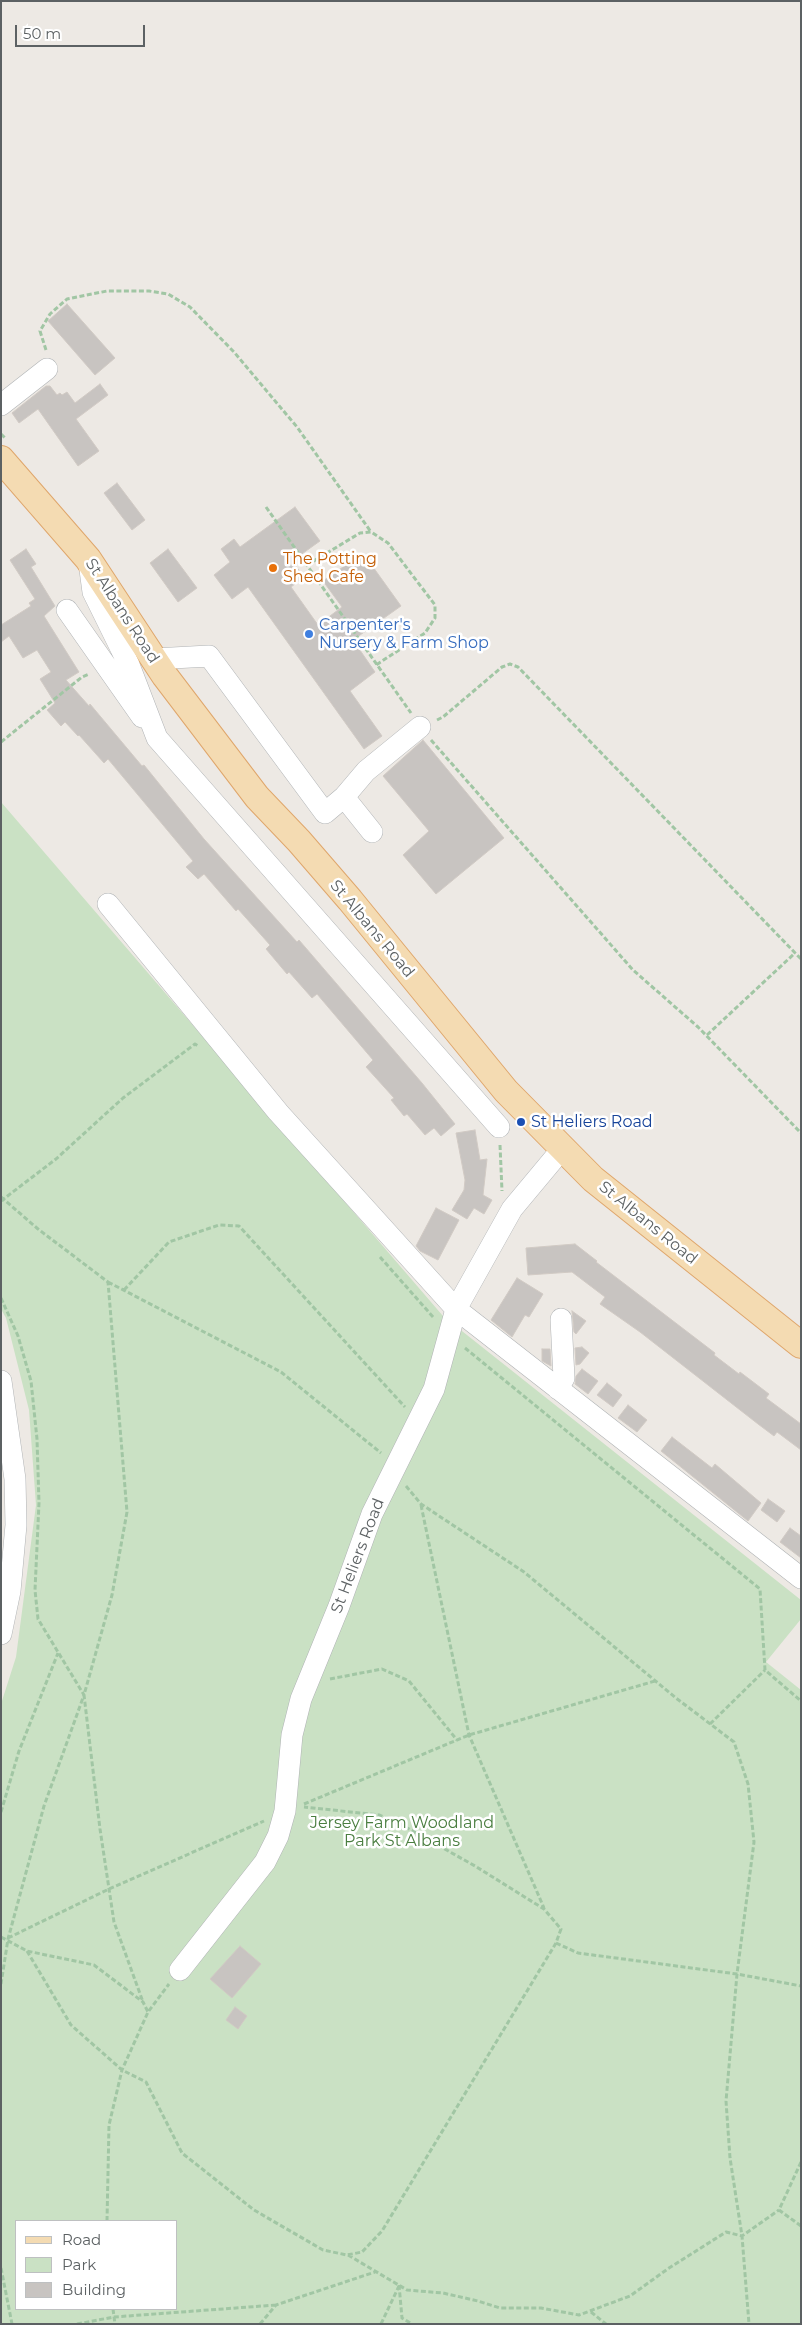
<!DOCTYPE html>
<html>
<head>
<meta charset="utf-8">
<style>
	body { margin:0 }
	#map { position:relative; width:802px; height:2325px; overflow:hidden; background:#ede9e4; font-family:Montserrat,sans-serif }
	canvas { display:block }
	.frame { position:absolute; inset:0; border:2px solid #5c6163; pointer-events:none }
	.legend { position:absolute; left:15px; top:2220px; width:162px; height:90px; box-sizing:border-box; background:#fff; border:1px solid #bec0c1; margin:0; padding:6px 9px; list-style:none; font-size:15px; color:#5c6163 }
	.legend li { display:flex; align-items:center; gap:10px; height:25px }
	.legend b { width:25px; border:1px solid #bec0c1 }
	.scale { position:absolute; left:15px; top:25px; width:130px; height:22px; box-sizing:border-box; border:2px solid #5c6163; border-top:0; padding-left:6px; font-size:15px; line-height:18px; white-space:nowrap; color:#5c6163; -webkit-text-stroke:4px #fff; paint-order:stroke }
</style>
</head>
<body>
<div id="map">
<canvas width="802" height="2325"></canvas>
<div class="frame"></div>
<ul class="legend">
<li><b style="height:6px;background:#f4dbb2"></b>Road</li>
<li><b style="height:14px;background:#cae1c4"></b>Park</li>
<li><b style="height:14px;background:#c8c4c1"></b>Building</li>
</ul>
<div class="scale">50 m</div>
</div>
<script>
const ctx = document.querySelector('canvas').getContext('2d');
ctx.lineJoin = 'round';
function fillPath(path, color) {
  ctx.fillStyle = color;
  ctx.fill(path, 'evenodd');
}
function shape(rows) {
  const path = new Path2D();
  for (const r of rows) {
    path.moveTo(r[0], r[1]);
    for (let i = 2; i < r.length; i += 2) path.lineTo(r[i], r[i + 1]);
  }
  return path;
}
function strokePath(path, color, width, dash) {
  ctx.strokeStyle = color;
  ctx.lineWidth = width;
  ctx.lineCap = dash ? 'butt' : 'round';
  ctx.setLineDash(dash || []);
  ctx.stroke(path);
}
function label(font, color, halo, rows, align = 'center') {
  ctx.font = font + ' Montserrat,sans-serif';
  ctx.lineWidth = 5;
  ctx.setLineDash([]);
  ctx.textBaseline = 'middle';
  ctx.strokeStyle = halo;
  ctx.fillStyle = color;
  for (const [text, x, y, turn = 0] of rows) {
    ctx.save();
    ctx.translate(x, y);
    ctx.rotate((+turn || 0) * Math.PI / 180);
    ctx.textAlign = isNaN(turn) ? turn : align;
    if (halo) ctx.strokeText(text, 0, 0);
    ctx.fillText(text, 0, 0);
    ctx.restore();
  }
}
const green = shape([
	[1,802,443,1316,801,1600,801,1619,766,1662,801,1690,801,2324,1,2324,1,1704,16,1657,36,1505,29,1410,6,1318,1,1309],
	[16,2221,176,2221,176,2309,16,2309]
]);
const building = shape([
	[67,304,115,358,95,375,48,321,67,304],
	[100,384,108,395,76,419,99,451,78,466,38,409,19,423,12,413,46,386,50,386,57,395,60,393,62,395,67,392,75,403,100,384],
	[117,483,145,520,132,530,104,493,117,483],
	[295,507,320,541,292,561,304,577,291,587,318,625,342,607,323,581,363,553,401,606,353,640,375,672,350,691,382,736,364,749,248,587,232,599,214,575,230,562,221,549,234,539,240,547,295,507],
	[26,549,36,564,31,567,55,606,44,616,79,672,66,680,89,706,90,704,142,766,144,765,204,839,297,942,299,940,422,1083,455,1124,441,1136,434,1128,425,1135,407,1114,404,1116,391,1100,394,1098,366,1067,373,1060,317,994,312,998,289,972,287,974,266,949,270,945,238,909,236,911,204,874,198,879,186,867,193,861,108,759,104,763,79,735,78,736,65,722,61,726,47,710,55,703,40,679,51,672,37,650,23,658,9,636,1,642,1,625,31,606,29,603,35,599,10,560,26,549],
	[168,549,197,588,178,602,150,563,168,549],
	[423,740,504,838,436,894,403,855,429,831,383,776,423,740],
	[475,1130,480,1160,487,1159,483,1195,492,1200,484,1214,474,1208,467,1219,452,1210,464,1190,465,1180,456,1133,475,1130],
	[436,1208,459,1220,438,1260,420,1251,416,1246,436,1208],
	[575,1244,597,1261,596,1262,715,1353,714,1355,739,1374,740,1372,769,1394,766,1398,801,1424,801,1450,777,1432,774,1436,758,1424,640,1332,600,1304,605,1297,572,1272,528,1275,526,1248,575,1244],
	[517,1278,543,1294,529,1317,525,1315,512,1337,491,1320,517,1278],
	[572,1311,586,1321,576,1334,574,1332,572,1311],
	[582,1347,589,1353,580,1364,576,1365,575,1348,582,1347],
	[542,1349,550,1349,551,1366,542,1361,542,1349],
	[582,1369,598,1381,588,1394,575,1384,576,1376,582,1369],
	[607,1383,622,1395,613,1407,597,1395,607,1383],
	[628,1405,647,1420,637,1432,618,1418,628,1405],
	[672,1437,712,1468,715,1464,761,1503,748,1521,661,1451,672,1437],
	[768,1499,785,1511,777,1522,761,1510,768,1499],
	[790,1528,801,1536,801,1558,780,1542,790,1528],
	[240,1946,261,1964,232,1998,210,1979,240,1946],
	[235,2007,247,2016,238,2029,226,2020,235,2007]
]);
const path = shape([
	[46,350,40,331,50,314,67,299,107,291,149,291,168,294,190,307,234,352,297,427,371,532],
	[1,434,6,439],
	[266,507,411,713],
	[307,565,360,533,371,532,388,543,435,605,435,618,425,633,376,665],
	[437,720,443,717,502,667,510,664,518,667,801,959],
	[431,740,633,970,698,1027,801,1133],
	[1,742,82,677,89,674],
	[707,1035,795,953],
	[500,1145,502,1191],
	[1,1197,38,1229,108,1282,127,1512,112,1595,84,1695,100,1829,114,1922,143,2002],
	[1,1201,56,1159,123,1098,195,1044,198,1046],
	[380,1257,434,1318],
	[108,1282,281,1372,381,1453],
	[124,1290,169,1242,219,1225,239,1226,405,1407],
	[1,1298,18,1336,31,1381,37,1439,39,1503,35,1590,38,1619,84,1695,44,1806,8,1939,1,1984],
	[465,1348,760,1589,765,1670,801,1701],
	[406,1486,421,1504,524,1572,676,1698,734,1742,748,1784,754,1842,737,1974,726,2101,730,2158,742,2236,749,2324],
	[421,1505,469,1735,544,1908],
	[330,1679,382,1669,409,1681,457,1740],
	[710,1724,765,1670],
	[304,1804,469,1735,655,1681],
	[1,1812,19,1751,58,1653],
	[1,1937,27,1951,94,1965,143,2002,148,2012],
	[8,1938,109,1889,264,1821],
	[556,1943,578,1953,737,1974,801,1986],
	[27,1951,71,2025,122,2070,146,2082,182,2153,254,2210,323,2250,347,2255,362,2252,382,2231,556,1943,561,1929,544,1909,475,1866,402,1825,379,1815,304,1807],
	[801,2162,779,2210,801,2226],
	[107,2221,109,2125,122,2070,148,2012,169,1984],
	[348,2255,407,2290,443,2293,478,2301,500,2308,541,2308,579,2315,630,2296,669,2268,726,2232,742,2236,779,2210],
	[1,2268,12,2324],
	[399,2285,402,2318,412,2324],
	[113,2309,115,2324],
	[591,2312,606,2324],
	[77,2324,114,2317,276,2305],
	[260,2324,276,2305,375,2272],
	[381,2324,399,2286]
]);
const minor = shape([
	[1,405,47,369],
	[89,562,93,592,129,665,157,738,499,1127],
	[67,610,142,717],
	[154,659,209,656,325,813,344,797,372,832],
	[344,797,366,771,420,727],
	[108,904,278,1112,456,1309,801,1578],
	[1,1381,15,1479,16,1525,10,1591,1,1634],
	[558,1389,564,1378,561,1319],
	[180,1970,265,1862,278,1836,285,1811,292,1735,301,1699,339,1606,372,1514,434,1389,456,1309,512,1209,562,1149]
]);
const major = shape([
	[1,459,88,559,165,676,257,797,299,841,350,900,506,1091,593,1179,801,1345]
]);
const markers = [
	[273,568,5,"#e8710a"],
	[309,634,5,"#3f7fe0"],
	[521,1122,5,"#1a4fb4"]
];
const foodNames = [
	["The Potting",283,559],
	["Shed Cafe",283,577]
];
const streetNames = [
	["St Albans Road",122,611,57],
	["St Albans Road",372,929,50],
	["St Albans Road",648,1223,39],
	["St Heliers Road",358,1556,-69]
];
const shopNames = [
	["Carpenter's",319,625],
	["Nursery & Farm Shop",319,643]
];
const transitNames = [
	["St Heliers Road",531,1122]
];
const parkNames = [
	["Jersey Farm Woodland",402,1823],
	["Park St Albans",402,1841]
];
fillPath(green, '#cae1c4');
fillPath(building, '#c8c4c1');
strokePath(building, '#d1cac4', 1);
strokePath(minor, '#b0b3b5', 22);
strokePath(major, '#dfa66b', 28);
strokePath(path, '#a1c6a4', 3, [5, 2.5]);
strokePath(minor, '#fff', 21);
strokePath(major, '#f4dbb2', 26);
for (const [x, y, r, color] of markers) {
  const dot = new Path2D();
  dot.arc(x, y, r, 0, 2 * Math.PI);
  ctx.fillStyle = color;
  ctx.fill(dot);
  strokePath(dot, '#fff', 2);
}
label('16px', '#c56008', '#fff', foodNames, 'left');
label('16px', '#5c6163', '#fff', streetNames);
label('16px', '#366cbe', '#fff', shopNames, 'left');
label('16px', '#164399', '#fff', transitNames, 'left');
label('16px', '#4a7e40', '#fff', parkNames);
</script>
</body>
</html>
